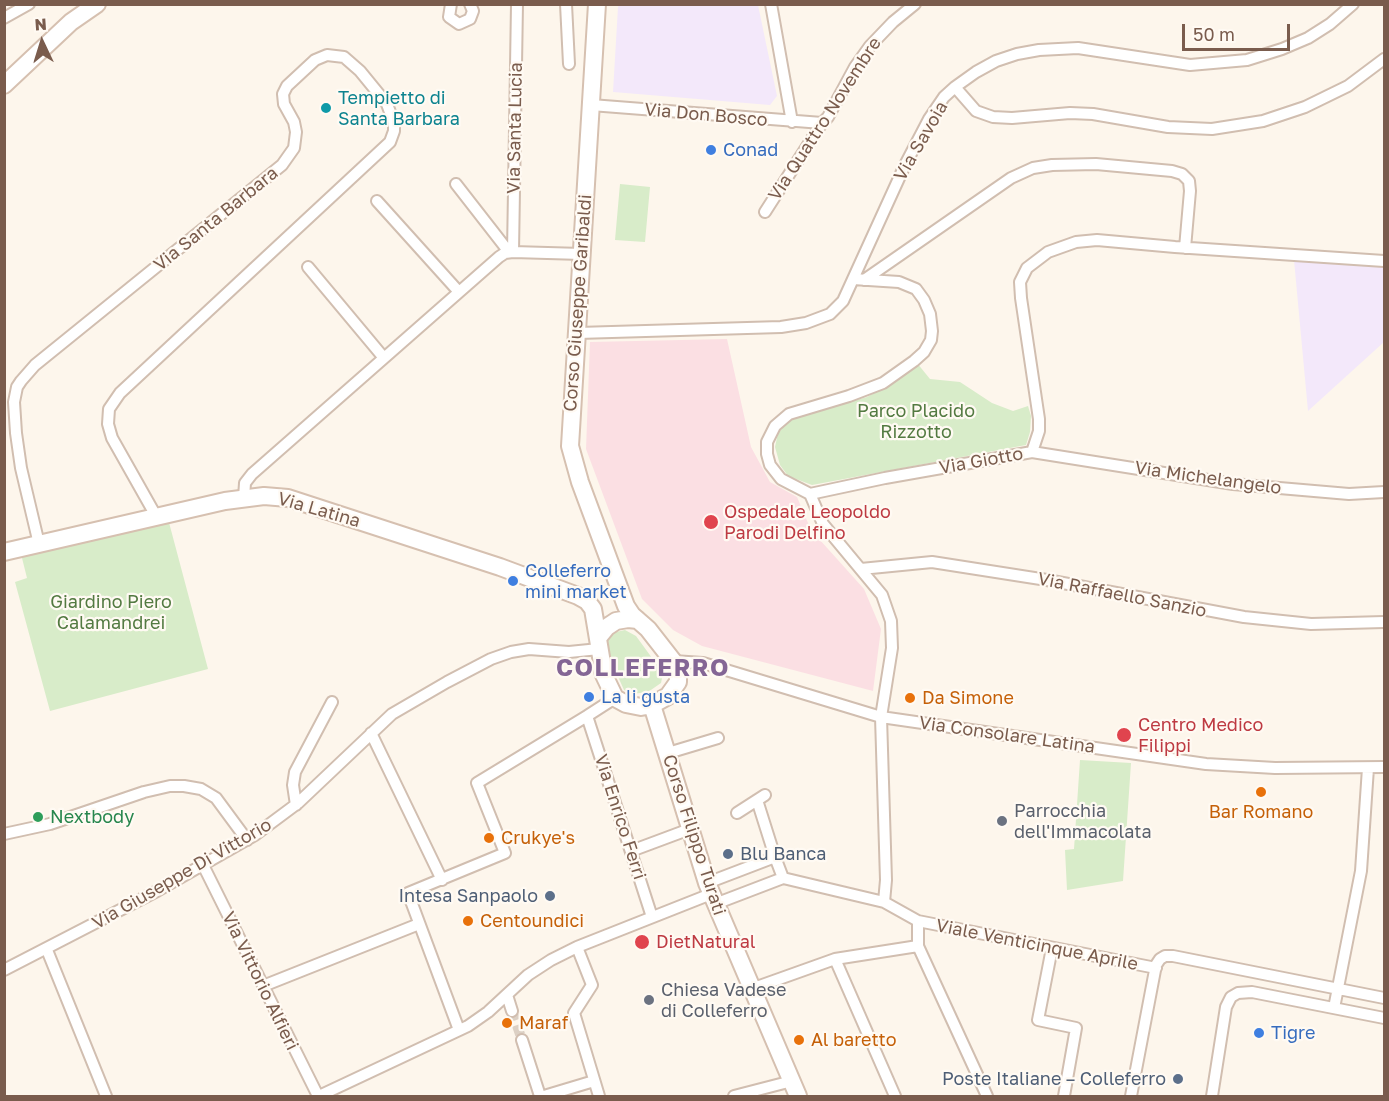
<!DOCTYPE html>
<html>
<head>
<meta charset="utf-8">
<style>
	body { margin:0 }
	#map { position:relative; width:1389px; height:1101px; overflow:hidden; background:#fdf6ec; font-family:"Golos Text",sans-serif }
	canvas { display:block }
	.frame { position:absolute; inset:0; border:6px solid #7a5c4d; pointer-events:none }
	.north { position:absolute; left:12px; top:12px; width:60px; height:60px; -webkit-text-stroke:4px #fffaf3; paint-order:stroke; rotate:356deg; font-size:16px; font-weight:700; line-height:24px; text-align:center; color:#7a5c4d }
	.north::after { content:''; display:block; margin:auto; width:21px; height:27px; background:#7a5c4d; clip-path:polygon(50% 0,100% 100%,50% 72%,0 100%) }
	.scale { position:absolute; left:1182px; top:24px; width:108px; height:27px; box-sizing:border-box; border:3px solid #7a5c4d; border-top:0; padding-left:8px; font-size:18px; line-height:21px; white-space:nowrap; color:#7a5c4d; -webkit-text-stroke:4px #fffaf3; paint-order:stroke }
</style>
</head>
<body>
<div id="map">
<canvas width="1389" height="1101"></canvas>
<div class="frame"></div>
<div class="north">N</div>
<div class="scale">50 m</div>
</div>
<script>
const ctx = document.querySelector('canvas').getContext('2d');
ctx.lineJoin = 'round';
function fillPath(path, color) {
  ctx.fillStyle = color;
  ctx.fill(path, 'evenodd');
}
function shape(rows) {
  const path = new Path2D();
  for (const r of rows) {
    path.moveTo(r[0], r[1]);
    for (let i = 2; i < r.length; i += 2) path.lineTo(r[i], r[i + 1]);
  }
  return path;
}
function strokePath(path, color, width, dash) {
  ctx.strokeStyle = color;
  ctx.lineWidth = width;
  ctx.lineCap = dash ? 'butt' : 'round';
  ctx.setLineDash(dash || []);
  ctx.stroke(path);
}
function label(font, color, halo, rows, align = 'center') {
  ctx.font = font + ' "Golos Text",sans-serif';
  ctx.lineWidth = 4.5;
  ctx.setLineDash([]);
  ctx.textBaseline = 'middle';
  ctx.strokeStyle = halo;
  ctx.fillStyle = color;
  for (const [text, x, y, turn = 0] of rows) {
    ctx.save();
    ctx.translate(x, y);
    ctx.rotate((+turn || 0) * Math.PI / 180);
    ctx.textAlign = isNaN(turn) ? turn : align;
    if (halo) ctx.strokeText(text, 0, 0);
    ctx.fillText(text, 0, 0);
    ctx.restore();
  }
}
const education = shape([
	[620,4,758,5,777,96,770,105,613,92,618,7],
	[1294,260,1384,266,1384,342,1308,411]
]);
const medical = shape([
	[727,339,751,447,770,482,797,497,811,530,864,589,881,629,873,691,702,646,673,630,642,599,586,449,590,342]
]);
const green = shape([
	[620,184,650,187,645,242,615,240],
	[917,363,930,379,960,382,992,403,1013,411,1028,406,1031,416,1030,432,1026,445,812,485,788,476,780,465,775,447,778,433,790,419,867,397,897,381],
	[167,515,208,669,50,711,15,582,27,578,21,554],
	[625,630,636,636,663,673,661,683,648,692,632,694,624,690,607,652,608,639,616,632],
	[1080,760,1131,763,1123,881,1067,890,1065,850,1074,849]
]);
const streetTunnel = shape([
	[512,1011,522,1040]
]);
const street = shape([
	[451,4,449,17,459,24,470,19,473,11,470,4],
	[566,4,569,64],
	[771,4,792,122],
	[4,18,29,4],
	[955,87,976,111,993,117,1012,118,1070,113,1093,114,1168,127,1212,129,1263,121,1305,107,1348,86,1384,59],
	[591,105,822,123],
	[456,184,509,252],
	[377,201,459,292],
	[765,212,822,123,828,117,855,67,870,46,893,22,915,4],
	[513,252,517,4],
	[308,267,384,358],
	[853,279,899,282,916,289,924,300,930,314,932,331,931,340,924,352,914,361,883,383,849,396,789,414,775,426,767,442,767,454,770,465,781,479,810,494,885,478,1032,452,1233,484,1349,494,1384,492],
	[864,280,1011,178,1033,168,1052,165,1096,164,1172,171,1182,174,1189,181,1190,191,1185,248],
	[578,333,781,327,806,323,830,314,843,301,905,165,929,119,944,97,955,87,976,72,996,61,1017,54,1039,50,1078,48,1190,65,1247,60,1282,49,1308,38,1330,24,1353,4],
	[1032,452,1039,431,1039,419,1021,298,1020,282,1027,268,1048,252,1076,242,1097,240,1175,247,1384,261],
	[810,494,823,524,882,595,891,621,892,648,881,717,886,880,884,902],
	[244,498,245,483,252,474,499,257,505,253,513,252,582,254],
	[39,544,21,468,16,433,14,402,17,387,21,381,35,365,282,165,294,148,296,132,294,122,284,104,283,94,287,86,315,60,327,55,344,57,360,71,387,104,394,123,394,131,390,142,120,393,109,409,108,424,112,438,156,516],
	[861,569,932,562,1047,580,1244,617,1311,624,1384,622],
	[673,661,703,663,881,717,1206,764,1275,768,1384,767],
	[587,716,652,917],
	[371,733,442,880],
	[668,753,718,738],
	[757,800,775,857],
	[296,805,293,785,295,772,332,702],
	[737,813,765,795],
	[4,834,50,824,144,792,170,786,184,786,201,789,216,798,247,840],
	[631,851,690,829],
	[203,865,318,1096],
	[783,878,884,902,918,921,1156,968],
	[707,883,775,857,783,878,715,904],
	[918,921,918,946,987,1096],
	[577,947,592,985,574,1013,599,1096],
	[1052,948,1038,1020,1076,1028,1064,1096],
	[47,950,106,1096],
	[835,959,895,1096],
	[4,970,157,891,255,835,298,803,392,714,447,682,491,659,511,652,529,649,569,652,599,649],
	[263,986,419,924],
	[751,989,835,959,918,946],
	[507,995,512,1011],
	[1334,1008,1361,871,1368,768],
	[459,1030,408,893,505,853,477,783,587,716,615,698],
	[522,1040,540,1096],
	[319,1096,468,1026,488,1012,528,975,551,960,577,947,711,894],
	[544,1096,594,1081],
	[734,1096,792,1081],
	[1131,1096,1156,965,1160,959,1165,956,1173,956,1384,998],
	[1212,1096,1226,1007,1231,997,1238,993,1252,992,1384,1018]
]);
const secondary = shape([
	[4,85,71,22,97,4],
	[4,552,225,501,264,496,288,498,500,567,578,596,587,601,593,609,604,675,615,698,626,704,641,707,652,705,668,696,678,682,678,670,673,661,648,629,632,615,626,606,580,482,570,446,597,4],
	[598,638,607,627,616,621,628,619,638,620],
	[652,705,707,883,798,1096]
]);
const markers = [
	[326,108,6,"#0f9aa8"],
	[711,150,6,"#3f7fe0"],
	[711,522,8,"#e0444e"],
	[513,581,6,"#3f7fe0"],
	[589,697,6,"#3f7fe0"],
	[910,698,6,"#e8710a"],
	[1124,735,8,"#e0444e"],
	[1261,792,6,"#e8710a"],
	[38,817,6,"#2e9e5b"],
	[1002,821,6,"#6b7280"],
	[489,838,6,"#e8710a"],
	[728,854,6,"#5c6f8a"],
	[550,896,6,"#5c6f8a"],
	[468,921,6,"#e8710a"],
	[642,942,8,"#e0444e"],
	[649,1000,6,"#6b7280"],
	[507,1023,6,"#e8710a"],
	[1259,1033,6,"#3f7fe0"],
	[799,1040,6,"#e8710a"],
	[1178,1079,6,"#5c6f8a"]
];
const cultureNames = [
	["Tempietto di",338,98],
	["Santa Barbara",338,119]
];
const streetNames = [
	["Via Don Bosco",706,115,5],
	["Via Quattro Novembre",825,119,-57],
	["Via Santa Lucia",515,128,-89],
	["Via Savoia",921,141,-60],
	["Via Santa Barbara",216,219,-39],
	["Corso Giuseppe Garibaldi",578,303,-86],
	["Via Giotto",981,461,-10],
	["Via Michelangelo",1208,478,8],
	["Via Latina",319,510,16],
	["Via Raffaello Sanzio",1122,595,11],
	["Via Consolare Latina",1007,735,8],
	["Via Enrico Ferri",620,817,72],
	["Corso Filippo Turati",694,835,72],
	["Via Giuseppe Di Vittorio",182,874,-30],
	["Viale Venticinque Aprile",1037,945,11],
	["Via Vittorio Alfieri",260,981,64]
];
const shopNames = [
	["Conad",723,150],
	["Colleferro",525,571],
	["mini market",525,592],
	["La li gusta",601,697],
	["Tigre",1271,1033]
];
const parkNames = [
	["Parco Placido",916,411],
	["Rizzotto",916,432],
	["Giardino Piero",111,602],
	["Calamandrei",111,623]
];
const healthNames = [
	["Ospedale Leopoldo",724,512],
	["Parodi Delfino",724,533],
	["Centro Medico",1138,725],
	["Filippi",1138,746],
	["DietNatural",656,942]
];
const foodNames = [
	["Da Simone",922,698],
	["Bar Romano",1261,812,"center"],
	["Crukye's",501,838],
	["Centoundici",480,921],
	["Maraf",519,1023],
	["Al baretto",811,1040]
];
const worshipNames = [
	["Parrocchia",1014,811],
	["dell'Immacolata",1014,832],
	["Chiesa Vadese",661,990],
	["di Colleferro",661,1011]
];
const leisureNames = [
	["Nextbody",50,817]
];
const serviceNames = [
	["Blu Banca",740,854,"left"],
	["Intesa Sanpaolo",538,896],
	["Poste Italiane – Colleferro",1166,1079]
];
const districtNames = [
	["COLLEFERRO",643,668]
];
fillPath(education, '#f3e8fa');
fillPath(medical, '#fbdfe3');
fillPath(green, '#d8ecc9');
strokePath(streetTunnel, '#dcd0c4', 10, [10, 5]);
strokePath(street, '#d1beb0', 14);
strokePath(secondary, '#d6c0b0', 20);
strokePath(street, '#fff', 10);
strokePath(secondary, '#fff', 16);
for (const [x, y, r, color] of markers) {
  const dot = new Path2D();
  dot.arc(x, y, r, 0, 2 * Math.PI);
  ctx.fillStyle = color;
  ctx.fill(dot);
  strokePath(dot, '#fffaf3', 2);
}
label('18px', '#0d838f', '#fffaf3', cultureNames, 'left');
label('18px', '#7a5c4d', '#fffaf3', streetNames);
label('18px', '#366cbe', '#fffaf3', shopNames, 'left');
label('18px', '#537a41', '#fffaf3', parkNames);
label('18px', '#be3a42', '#fffaf3', healthNames, 'left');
label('18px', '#c56008', '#fffaf3', foodNames, 'left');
label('18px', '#5b616d', '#fffaf3', worshipNames, 'left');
label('18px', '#27864d', '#fffaf3', leisureNames, 'left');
label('18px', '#4e5e75', '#fffaf3', serviceNames, 'right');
ctx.letterSpacing = '1.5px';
label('bold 24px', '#846695', '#fffaf3', districtNames);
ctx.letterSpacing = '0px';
</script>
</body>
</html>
